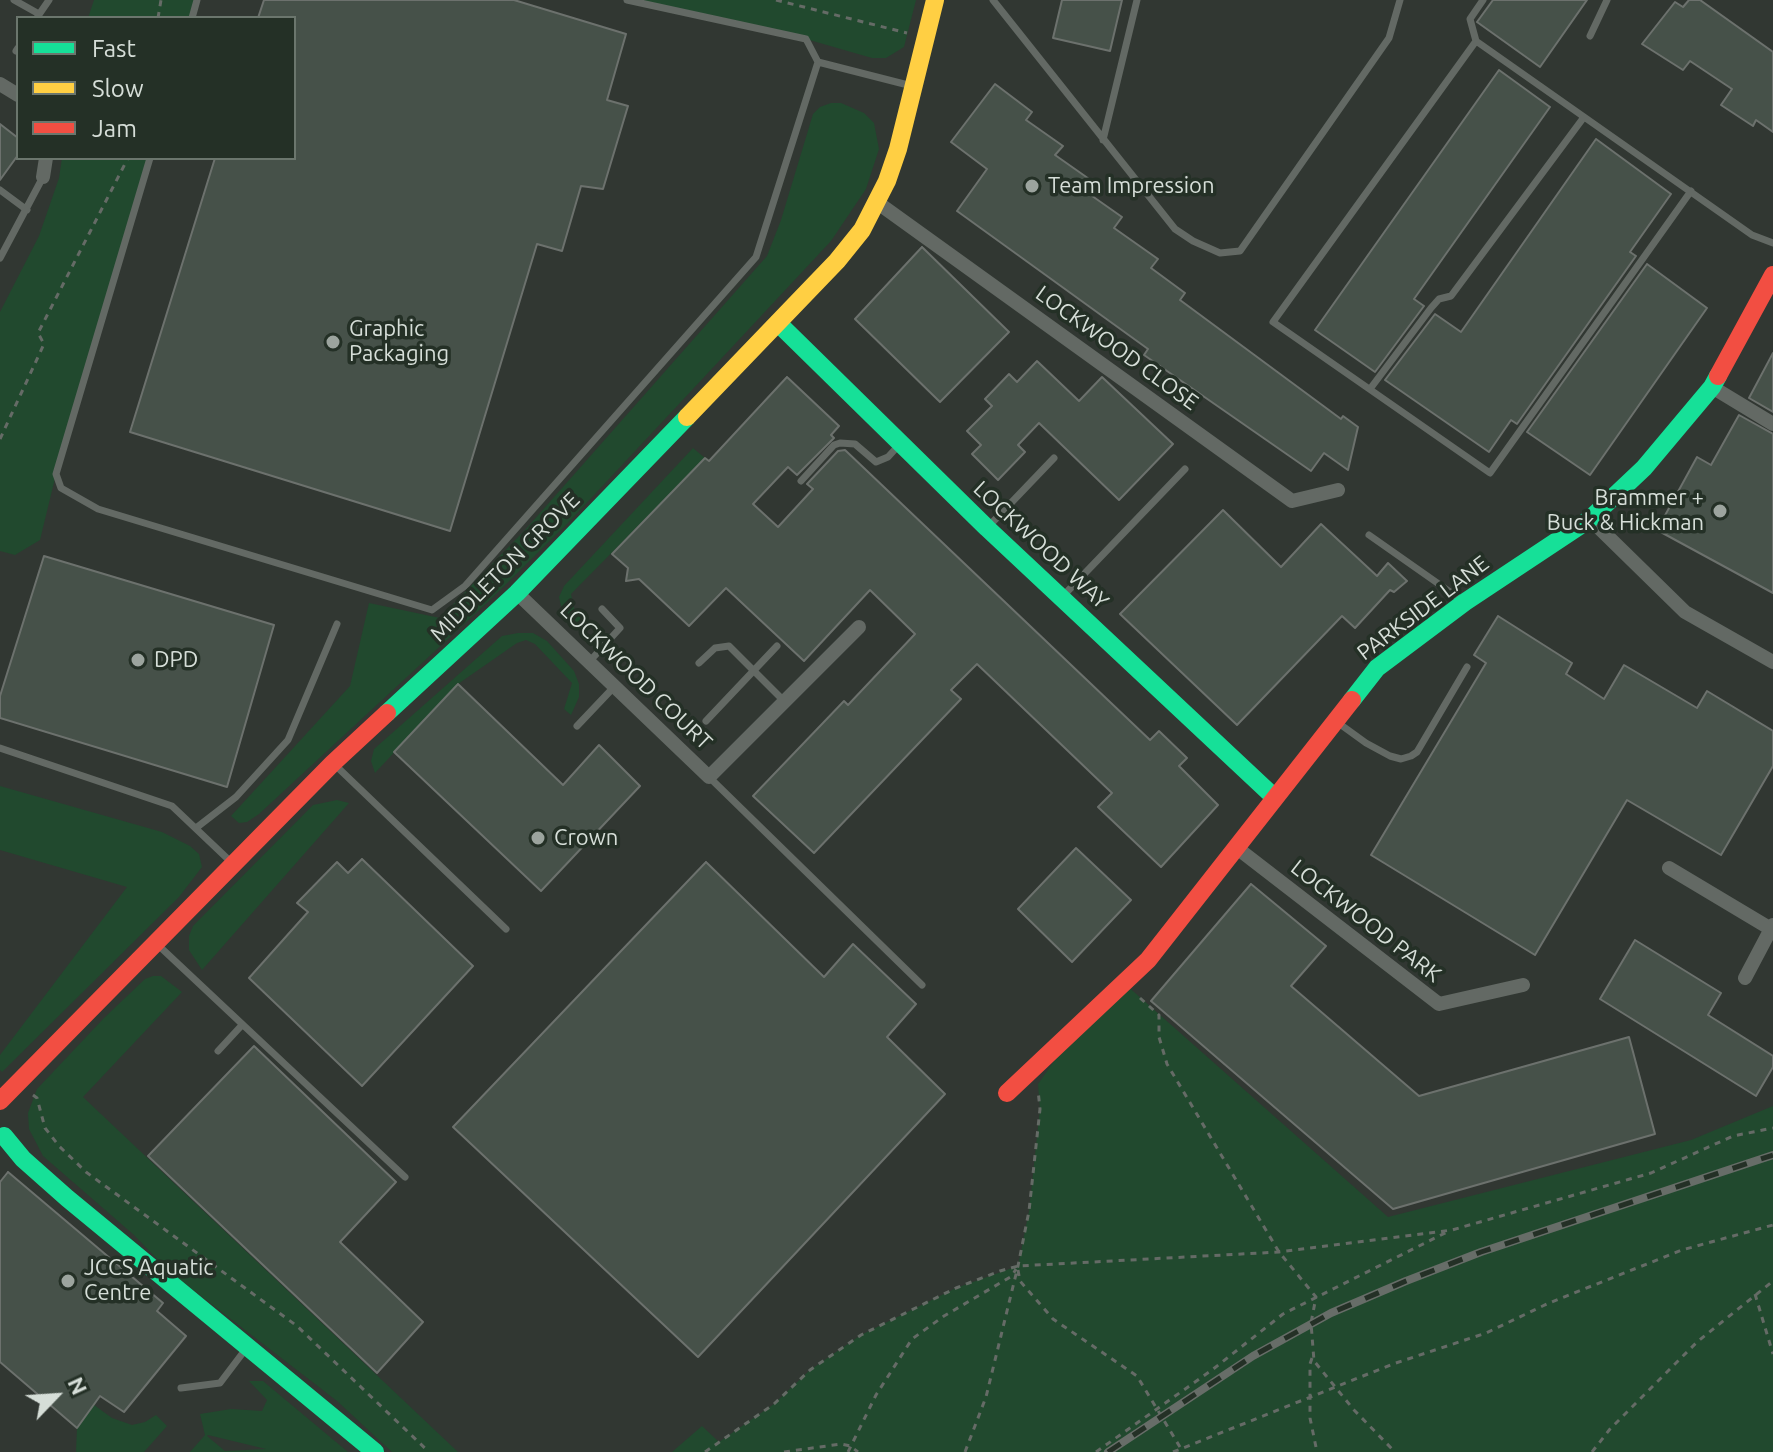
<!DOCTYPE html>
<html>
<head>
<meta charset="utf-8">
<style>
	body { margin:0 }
	#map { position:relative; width:1773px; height:1452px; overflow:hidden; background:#313732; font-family:Ubuntu,sans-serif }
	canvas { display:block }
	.legend { position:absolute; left:16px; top:16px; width:280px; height:144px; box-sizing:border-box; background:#243026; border:2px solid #6b766d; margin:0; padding:10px 14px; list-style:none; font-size:24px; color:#d6ded8 }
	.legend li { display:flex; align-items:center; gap:16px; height:40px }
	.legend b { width:40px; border:2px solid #6b766d }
	.north { position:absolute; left:16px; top:1356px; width:80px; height:80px; -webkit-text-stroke:6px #243026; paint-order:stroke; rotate:65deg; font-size:22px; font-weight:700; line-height:32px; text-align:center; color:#d6ded8 }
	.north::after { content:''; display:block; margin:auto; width:28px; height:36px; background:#d6ded8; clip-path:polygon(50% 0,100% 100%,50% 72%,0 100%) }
</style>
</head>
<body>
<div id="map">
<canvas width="1773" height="1452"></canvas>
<ul class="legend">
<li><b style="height:10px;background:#16e098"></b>Fast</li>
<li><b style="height:10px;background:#ffcf43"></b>Slow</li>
<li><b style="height:10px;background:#f24e42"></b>Jam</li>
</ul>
<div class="north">N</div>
</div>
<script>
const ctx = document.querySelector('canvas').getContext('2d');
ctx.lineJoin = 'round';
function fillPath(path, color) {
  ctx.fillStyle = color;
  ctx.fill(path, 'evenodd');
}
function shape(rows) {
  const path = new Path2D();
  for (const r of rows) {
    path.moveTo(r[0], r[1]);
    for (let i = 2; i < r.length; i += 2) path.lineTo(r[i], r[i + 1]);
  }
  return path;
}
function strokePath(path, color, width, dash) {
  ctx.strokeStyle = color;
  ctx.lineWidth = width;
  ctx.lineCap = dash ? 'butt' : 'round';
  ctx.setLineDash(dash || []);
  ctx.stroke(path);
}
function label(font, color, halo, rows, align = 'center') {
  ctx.font = font + ' Ubuntu,sans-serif';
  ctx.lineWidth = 7;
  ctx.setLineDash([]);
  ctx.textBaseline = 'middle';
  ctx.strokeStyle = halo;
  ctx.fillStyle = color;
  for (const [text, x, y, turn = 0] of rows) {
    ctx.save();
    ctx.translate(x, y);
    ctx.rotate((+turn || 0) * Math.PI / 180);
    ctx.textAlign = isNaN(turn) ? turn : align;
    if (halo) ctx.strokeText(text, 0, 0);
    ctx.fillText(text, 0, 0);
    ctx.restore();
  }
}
const green = shape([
	[94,0,197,0,192,18,88,18],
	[627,0,916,0,904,47,886,58,872,58,806,39],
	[831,103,841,103,864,113,874,123,879,149,866,189,831,241,567,524,489,601,259,814,247,822,239,823,231,816,350,686,369,603,440,618,525,530,767,256,781,220,813,114,820,107],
	[62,158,150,158,56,474,40,540,15,555,0,551,0,312,39,236,59,178],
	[693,448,705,458,571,594,574,608,584,623,575,625,561,606,559,597,564,586],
	[518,633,533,633,547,641,574,671,579,684,579,697,571,715,564,709,572,683,535,644,526,640,517,643,458,684,375,773,371,761,374,749,502,636],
	[0,786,162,832,190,846,199,854,202,867,179,897,2,1072,0,1070,0,1055,127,887,0,850],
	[337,800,349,803,202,970,189,950,189,936,193,926,313,805],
	[153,976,161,976,182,992,83,1097,458,1452,392,1452,337,1401,170,1272,134,1235,43,1156,29,1129,28,1113,37,1089,104,1018,145,979],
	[1125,984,1388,1217,1691,1140,1773,1106,1773,1452,672,1452,702,1426,719,1442,774,1404,810,1370,861,1335,956,1288,1018,1266,1029,1211,1040,1109,1038,1084,1073,1034],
	[249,1381,263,1381,348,1452,190,1452,205,1435,200,1414,231,1409,262,1411,267,1400],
	[207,1436,208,1435,266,1449,225,1451],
	[94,1405,112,1418,132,1425,145,1422,156,1415,167,1426,144,1452,76,1452,77,1428]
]);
const building = shape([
	[264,0,514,0,626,34,607,100,628,106,603,189,581,186,562,251,537,244,450,531,130,432,215,158,294,158,294,18,258,18,264,0],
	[1062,0,1122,0,1110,51,1053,38,1062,0],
	[1493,0,1587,0,1540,67,1477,22,1493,0],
	[1689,0,1700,0,1773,52,1773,132,1756,120,1753,126,1721,105,1732,89,1690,61,1683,70,1642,44,1675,2,1683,7,1689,0],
	[1499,70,1550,107,1414,299,1424,306,1375,372,1315,330,1499,70],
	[995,84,1032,112,1026,120,1063,146,1055,155,1092,181,1085,191,1122,217,1114,228,1158,259,1151,268,1185,293,1180,300,1341,419,1343,416,1358,427,1348,470,1324,453,1311,471,1144,355,1148,349,957,211,987,169,951,142,995,84],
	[0,124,18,138,18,155,0,180,0,124],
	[1596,139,1671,194,1630,252,1636,256,1517,424,1511,420,1489,452,1385,380,1435,314,1461,332,1596,139],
	[922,247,1009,332,940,402,855,319,922,247],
	[1647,264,1707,308,1590,475,1527,432,1647,264],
	[1773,353,1773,412,1749,398,1773,353],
	[1037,361,1079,401,1102,377,1173,444,1119,500,1039,423,1018,445,1025,452,998,480,972,454,981,445,967,431,992,406,985,399,1009,374,1017,382,1037,361],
	[787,377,839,426,831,435,834,438,797,475,788,467,753,504,778,527,813,489,807,484,838,451,845,450,1150,740,1159,731,1187,758,1179,766,1218,805,1161,867,1098,807,1112,793,977,664,951,690,961,699,814,853,753,796,844,701,848,705,915,634,870,590,804,661,726,588,689,626,639,579,626,581,628,568,612,554,705,458,709,461,787,377],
	[1739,415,1773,434,1773,593,1657,530,1697,457,1711,465,1739,415],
	[1223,510,1281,567,1321,524,1377,576,1388,563,1407,581,1394,592,1390,590,1355,628,1342,616,1237,725,1120,614,1223,510],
	[44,556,274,625,227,787,0,718,0,696,44,556],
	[1498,616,1572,663,1566,674,1604,699,1624,665,1697,708,1707,691,1773,731,1773,766,1721,855,1627,800,1535,955,1371,855,1486,663,1474,655,1498,616],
	[458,684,563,785,599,745,640,786,541,891,394,752,458,684],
	[1076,848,1131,900,1072,962,1018,909,1076,848],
	[362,859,473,966,362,1086,249,978,308,912,297,903,337,862,348,873,362,859],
	[706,862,824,977,853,944,916,1004,887,1037,945,1094,698,1357,453,1127,706,862],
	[1251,884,1326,946,1291,986,1419,1096,1629,1037,1655,1134,1393,1209,1151,1001,1251,884],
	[1635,940,1721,993,1708,1015,1773,1056,1773,1067,1756,1096,1600,999,1635,940],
	[254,1046,396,1182,340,1242,423,1322,377,1373,148,1156,254,1046],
	[8,1172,163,1303,157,1311,186,1336,124,1412,100,1396,77,1428,0,1362,0,1182,8,1172]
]);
const path = shape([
	[776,0,907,33],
	[158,18,161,0],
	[0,439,44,344,38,333,128,158],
	[1140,998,1159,1015,1159,1037,1167,1064,1279,1252,1316,1297,1311,1323,1314,1361,1354,1410,1395,1452],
	[33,1095,37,1098,45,1128,59,1146,86,1172,297,1326,429,1452],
	[1018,1270,1020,1281,1053,1319,1137,1376,1183,1452],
	[1755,1294,1773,1354],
	[1312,1358,1310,1364,1310,1418,1317,1452],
	[705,1452,774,1404,810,1370,861,1335,956,1288,1000,1271,1018,1266,1279,1252,1452,1230,1651,1173,1733,1136,1773,1128],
	[784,1452,841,1444,850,1446,858,1452],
	[848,1452,876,1395,912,1339,944,1316,1012,1276,1016,1269],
	[965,1452,986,1397,1018,1266,1029,1211,1040,1109,1038,1090],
	[1096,1452,1212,1370,1283,1314,1449,1231],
	[1173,1452,1393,1364,1486,1333,1549,1303,1682,1250,1773,1225],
	[1592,1452,1610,1429,1697,1342,1773,1281]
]);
const lane = shape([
	[14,0,39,14],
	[993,0,1175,229,1193,241,1220,253,1240,251,1389,38,1400,0],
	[1483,0,1470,19,1476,41,1752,235,1773,243],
	[38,16,49,0],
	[192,18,197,0],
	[1590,36,1607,0],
	[1476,41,1273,322,1490,473,1691,191],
	[16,51,18,48],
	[818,62,912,86],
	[1103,140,1137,0],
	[150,158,56,474,61,488,98,509,432,610,465,586,756,257,818,62,806,39,627,0],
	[0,190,27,210],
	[0,258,43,177],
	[1370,389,1431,308,1439,299,1451,296,1584,117],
	[801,481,834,445,840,443,855,444,876,462,888,457,899,445],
	[988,527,1054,458],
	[1369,535,1463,601],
	[1063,596,1185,469],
	[589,662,620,628,602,609],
	[699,663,715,648,729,646,784,701],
	[706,721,777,646],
	[1337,722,1366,743,1390,756,1401,759,1411,756,1417,752,1467,667],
	[577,726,614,687],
	[0,748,172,806,231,862],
	[334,764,506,929],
	[709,777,922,985],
	[196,828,236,797,288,740,337,624],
	[158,945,405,1177],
	[218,1051,242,1025],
	[181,1388,220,1383,245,1350]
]);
const street = shape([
	[0,84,18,95],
	[43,177,46,158],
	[878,203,1292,501,1338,490],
	[1712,387,1773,424],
	[1590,519,1685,612,1773,662],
	[517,593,709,777,859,627],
	[1237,848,1439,1004,1523,985],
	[1669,868,1771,929],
	[1745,978,1773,925]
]);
const fast = shape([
	[778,323,987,528,1274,797],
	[1352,700,1377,668,1465,602,1590,519,1644,468,1712,387,1718,376],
	[387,713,517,593,687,417],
	[4,1136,23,1159,67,1198,375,1452]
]);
const slow = shape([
	[687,417,837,261,862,230,887,181,898,149,935,0]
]);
const jam = shape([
	[1718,376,1773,275],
	[1007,1093,1148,960,1352,700],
	[0,1101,333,763,387,713]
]);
const rail = shape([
	[1108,1452,1253,1356,1331,1313,1406,1281,1481,1252,1773,1155]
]);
const markers = [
	[1032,186,8,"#9ca49e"],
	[333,342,8,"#9ca49e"],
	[1720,511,8,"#9ca49e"],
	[138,660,8,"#9ca49e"],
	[538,838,8,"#9ca49e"],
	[68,1281,8,"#9ca49e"]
];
const poiNames = [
	["Team Impression",1048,186],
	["Graphic",349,329],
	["Packaging",349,354],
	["Brammer +",1704,498,"right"],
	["Buck & Hickman",1704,523,"right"],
	["DPD",154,660],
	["Crown",554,838],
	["JCCS Aquatic",84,1268],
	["Centre",84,1293]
];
const streetNames = [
	["LOCKWOOD CLOSE",1117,348,36],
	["LOCKWOOD WAY",1041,545,43],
	["MIDDLETON GROVE",505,567,-45],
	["PARKSIDE LANE",1423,608,-37],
	["LOCKWOOD COURT",636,676,44],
	["LOCKWOOD PARK",1366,921,38]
];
fillPath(green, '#21492e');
fillPath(building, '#465149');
strokePath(building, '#6c716d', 2);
strokePath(path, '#656b66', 3, [6, 6]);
strokePath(lane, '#636964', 7);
strokePath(street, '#636964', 14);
strokePath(fast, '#16e098', 18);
strokePath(slow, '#ffcf43', 18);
strokePath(jam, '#f24e42', 18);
strokePath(rail, '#676d68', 8);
strokePath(rail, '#243026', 5, [15]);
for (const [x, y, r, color] of markers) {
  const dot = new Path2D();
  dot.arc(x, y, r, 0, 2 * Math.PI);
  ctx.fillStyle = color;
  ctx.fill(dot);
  strokePath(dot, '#243026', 3);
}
label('22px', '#d6ded8', '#243026', poiNames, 'left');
label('22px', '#d6ded8', '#243026', streetNames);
</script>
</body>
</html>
